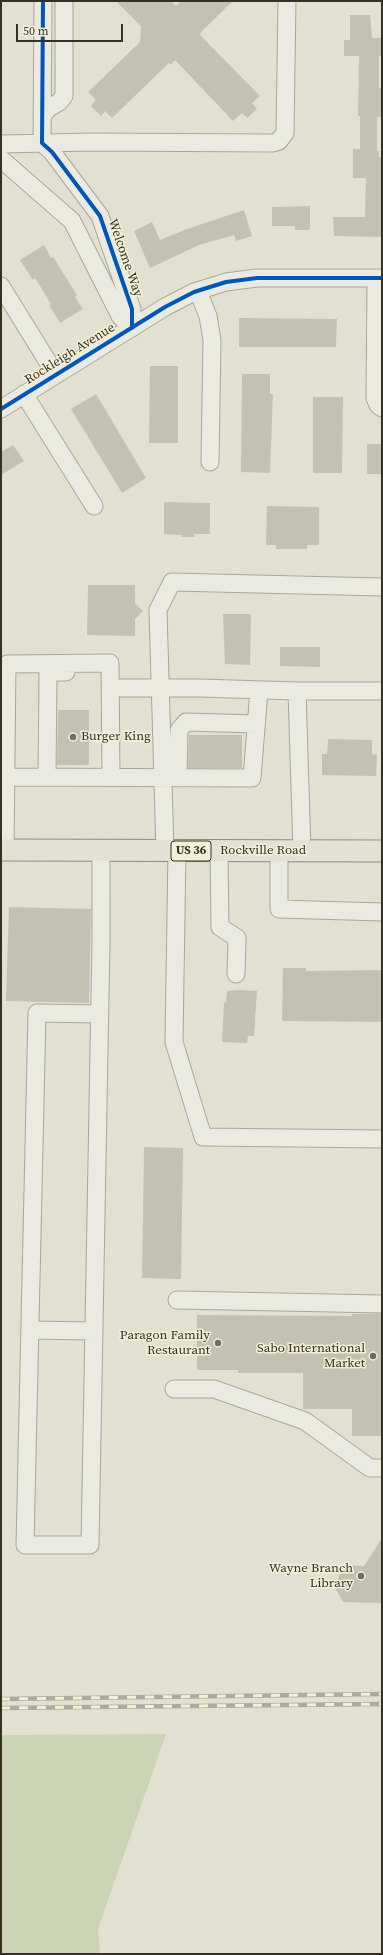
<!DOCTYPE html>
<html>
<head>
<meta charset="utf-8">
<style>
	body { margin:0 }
	#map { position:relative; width:383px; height:1955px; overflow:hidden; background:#e2e1d1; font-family:"Source Serif 4",serif }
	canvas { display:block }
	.frame { position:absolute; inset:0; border:2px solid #363021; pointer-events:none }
	.scale { position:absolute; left:16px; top:24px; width:107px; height:18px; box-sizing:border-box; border:2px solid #363021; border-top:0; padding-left:5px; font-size:12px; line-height:14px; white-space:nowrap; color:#363021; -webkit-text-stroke:3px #f2f0d8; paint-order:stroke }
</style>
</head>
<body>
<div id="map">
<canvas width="383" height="1955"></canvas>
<div class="frame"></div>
<div class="scale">50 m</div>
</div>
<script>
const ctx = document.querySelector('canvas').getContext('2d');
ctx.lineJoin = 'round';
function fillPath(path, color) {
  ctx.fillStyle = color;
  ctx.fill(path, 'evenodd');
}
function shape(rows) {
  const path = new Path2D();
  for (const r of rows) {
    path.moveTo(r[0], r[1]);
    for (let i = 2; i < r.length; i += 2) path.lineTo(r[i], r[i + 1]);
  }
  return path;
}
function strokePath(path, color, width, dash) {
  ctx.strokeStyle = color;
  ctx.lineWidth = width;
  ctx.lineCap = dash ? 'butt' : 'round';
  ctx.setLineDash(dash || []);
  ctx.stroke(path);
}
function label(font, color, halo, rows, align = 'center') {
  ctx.font = font + ' "Source Serif 4",serif';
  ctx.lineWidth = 3;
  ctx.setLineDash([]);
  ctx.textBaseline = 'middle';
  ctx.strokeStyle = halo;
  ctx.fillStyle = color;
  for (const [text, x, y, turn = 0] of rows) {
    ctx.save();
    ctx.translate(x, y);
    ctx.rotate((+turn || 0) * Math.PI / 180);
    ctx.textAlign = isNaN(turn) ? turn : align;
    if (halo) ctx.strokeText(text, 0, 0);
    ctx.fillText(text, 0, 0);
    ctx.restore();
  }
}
const green = shape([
	[166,1734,98,1929,100,1954,1,1954,1,1735]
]);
const building = shape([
	[116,1,171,1,176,6,181,1,233,1,201,32,200,35,260,96,252,103,257,109,247,118,242,113,233,121,175,60,171,65,169,63,112,118,105,111,101,116,91,106,96,100,88,92,140,42,141,26],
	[350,15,370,15,372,38,382,38,382,56,379,56,379,88,382,88,382,117,377,117,377,151,379,151,379,157,382,157,382,237,334,236,333,217,365,217,366,178,353,178,353,149,360,149,360,116,358,116,359,56,344,56,344,40,350,40],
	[310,206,310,230,295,230,295,226,272,226,272,207],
	[244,210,252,236,236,241,234,235,199,245,150,268,134,231,152,222,160,240,187,229],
	[44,245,51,258,53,257,77,295,75,297,83,309,60,323,49,305,51,304,35,278,33,280,20,260],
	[239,318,337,319,336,347,239,347],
	[150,366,178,366,178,443,149,443],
	[242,374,270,374,270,394,273,394,270,473,241,472],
	[96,394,146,478,122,493,71,409],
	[313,397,343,397,342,473,313,473],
	[367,444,382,444,382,474,367,474],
	[13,445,24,461,1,475,1,452],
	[164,502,210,503,210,534,194,534,194,537,182,537,182,535,164,534],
	[267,506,319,507,319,545,307,545,307,549,276,549,276,545,266,545],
	[88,585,135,585,135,603,143,611,135,619,135,636,87,635],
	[223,614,251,614,250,665,225,664],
	[280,647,320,647,320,667,280,666],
	[58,710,89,710,89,765,57,765],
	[189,735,242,735,242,768,188,768],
	[328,739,372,740,372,754,377,755,376,776,322,775,322,754,327,754],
	[9,907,91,909,89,1003,6,1001],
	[283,968,306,968,306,971,382,970,382,1022,282,1021],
	[239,990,257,991,254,1036,248,1036,247,1043,222,1042,224,1002,226,1003,227,991],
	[144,1147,183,1148,181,1279,142,1278],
	[352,1314,382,1314,382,1436,352,1436,352,1409,303,1409,303,1373,238,1373,238,1370,197,1370,197,1315,352,1316],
	[382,1538,382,1603,343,1602,334,1586,345,1565,364,1566]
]);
const minor = shape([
	[43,1,42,143,52,152,100,216,132,309,132,328],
	[42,116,49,108,59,102,64,96,64,1],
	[1,144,91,142,273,143,279,141,285,133,287,1],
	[1,159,72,221,120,316,132,328],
	[376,278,375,398,378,405,382,408],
	[1,286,56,375],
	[198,291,208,316,212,340,210,462],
	[24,394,94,506],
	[1,409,165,307,194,292,226,282,257,278,382,278],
	[111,688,199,688,297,691],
	[6,777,252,778,259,690],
	[47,777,48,672,66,672],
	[178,778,179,730,186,722,256,724],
	[5,850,7,664,110,663,111,777],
	[165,851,158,610,172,582,382,587],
	[177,851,174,1042,203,1137,382,1139],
	[219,851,220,927,237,938,236,974],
	[279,851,279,909,382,912],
	[302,851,297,691,382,691],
	[100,1014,37,1013,25,1545,90,1545,101,941,101,851],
	[177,1300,382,1304],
	[30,1330,94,1331],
	[174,1389,214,1389,305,1421,370,1468,382,1468]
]);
const major = shape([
	[1,850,382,851]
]);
const rail = shape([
	[1,1699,382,1694],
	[1,1708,382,1704]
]);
const cycleway = shape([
	[43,1,42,143,52,152,100,216,132,309,132,328],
	[1,409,165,307,194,292,226,282,257,278,382,278]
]);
const markers = [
	[73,737,4,"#726e5f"],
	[218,1343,4,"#726e5f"],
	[373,1356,4,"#726e5f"],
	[361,1576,4,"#726e5f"]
];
const shields = [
	[191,851,40]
];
const shieldNames = [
	["US 36",191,851]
];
const streetNames = [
	["Welcome Way",125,258,71],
	["Rockleigh Avenue",70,354,-32],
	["Rockville Road",263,851]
];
const poiNames = [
	["Burger King",81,737,"left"],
	["Paragon Family",210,1336],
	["Restaurant",210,1351],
	["Sabo International",365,1349],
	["Market",365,1364],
	["Wayne Branch",353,1569],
	["Library",353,1584]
];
fillPath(green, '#cbd3b5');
fillPath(building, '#c5c1b2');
strokePath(minor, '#a8a699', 19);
strokePath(major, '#8d8b80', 23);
strokePath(minor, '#ebeae0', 17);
strokePath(major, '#e2e1d4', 21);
strokePath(rail, '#abaaa1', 4.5);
strokePath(rail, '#f2f0d8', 3, [9]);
strokePath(cycleway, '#0057b8', 4);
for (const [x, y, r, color] of markers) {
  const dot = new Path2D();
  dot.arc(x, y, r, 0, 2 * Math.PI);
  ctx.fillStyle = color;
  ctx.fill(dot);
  strokePath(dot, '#f2f0d8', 1.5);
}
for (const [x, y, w] of shields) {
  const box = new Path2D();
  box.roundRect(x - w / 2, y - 10, w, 20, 3);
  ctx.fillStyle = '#f2f0d8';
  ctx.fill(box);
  strokePath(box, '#363021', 1);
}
label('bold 12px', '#363021', null, shieldNames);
label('13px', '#363021', '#f2f0d8', streetNames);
label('13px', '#363021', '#f2f0d8', poiNames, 'right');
</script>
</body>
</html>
